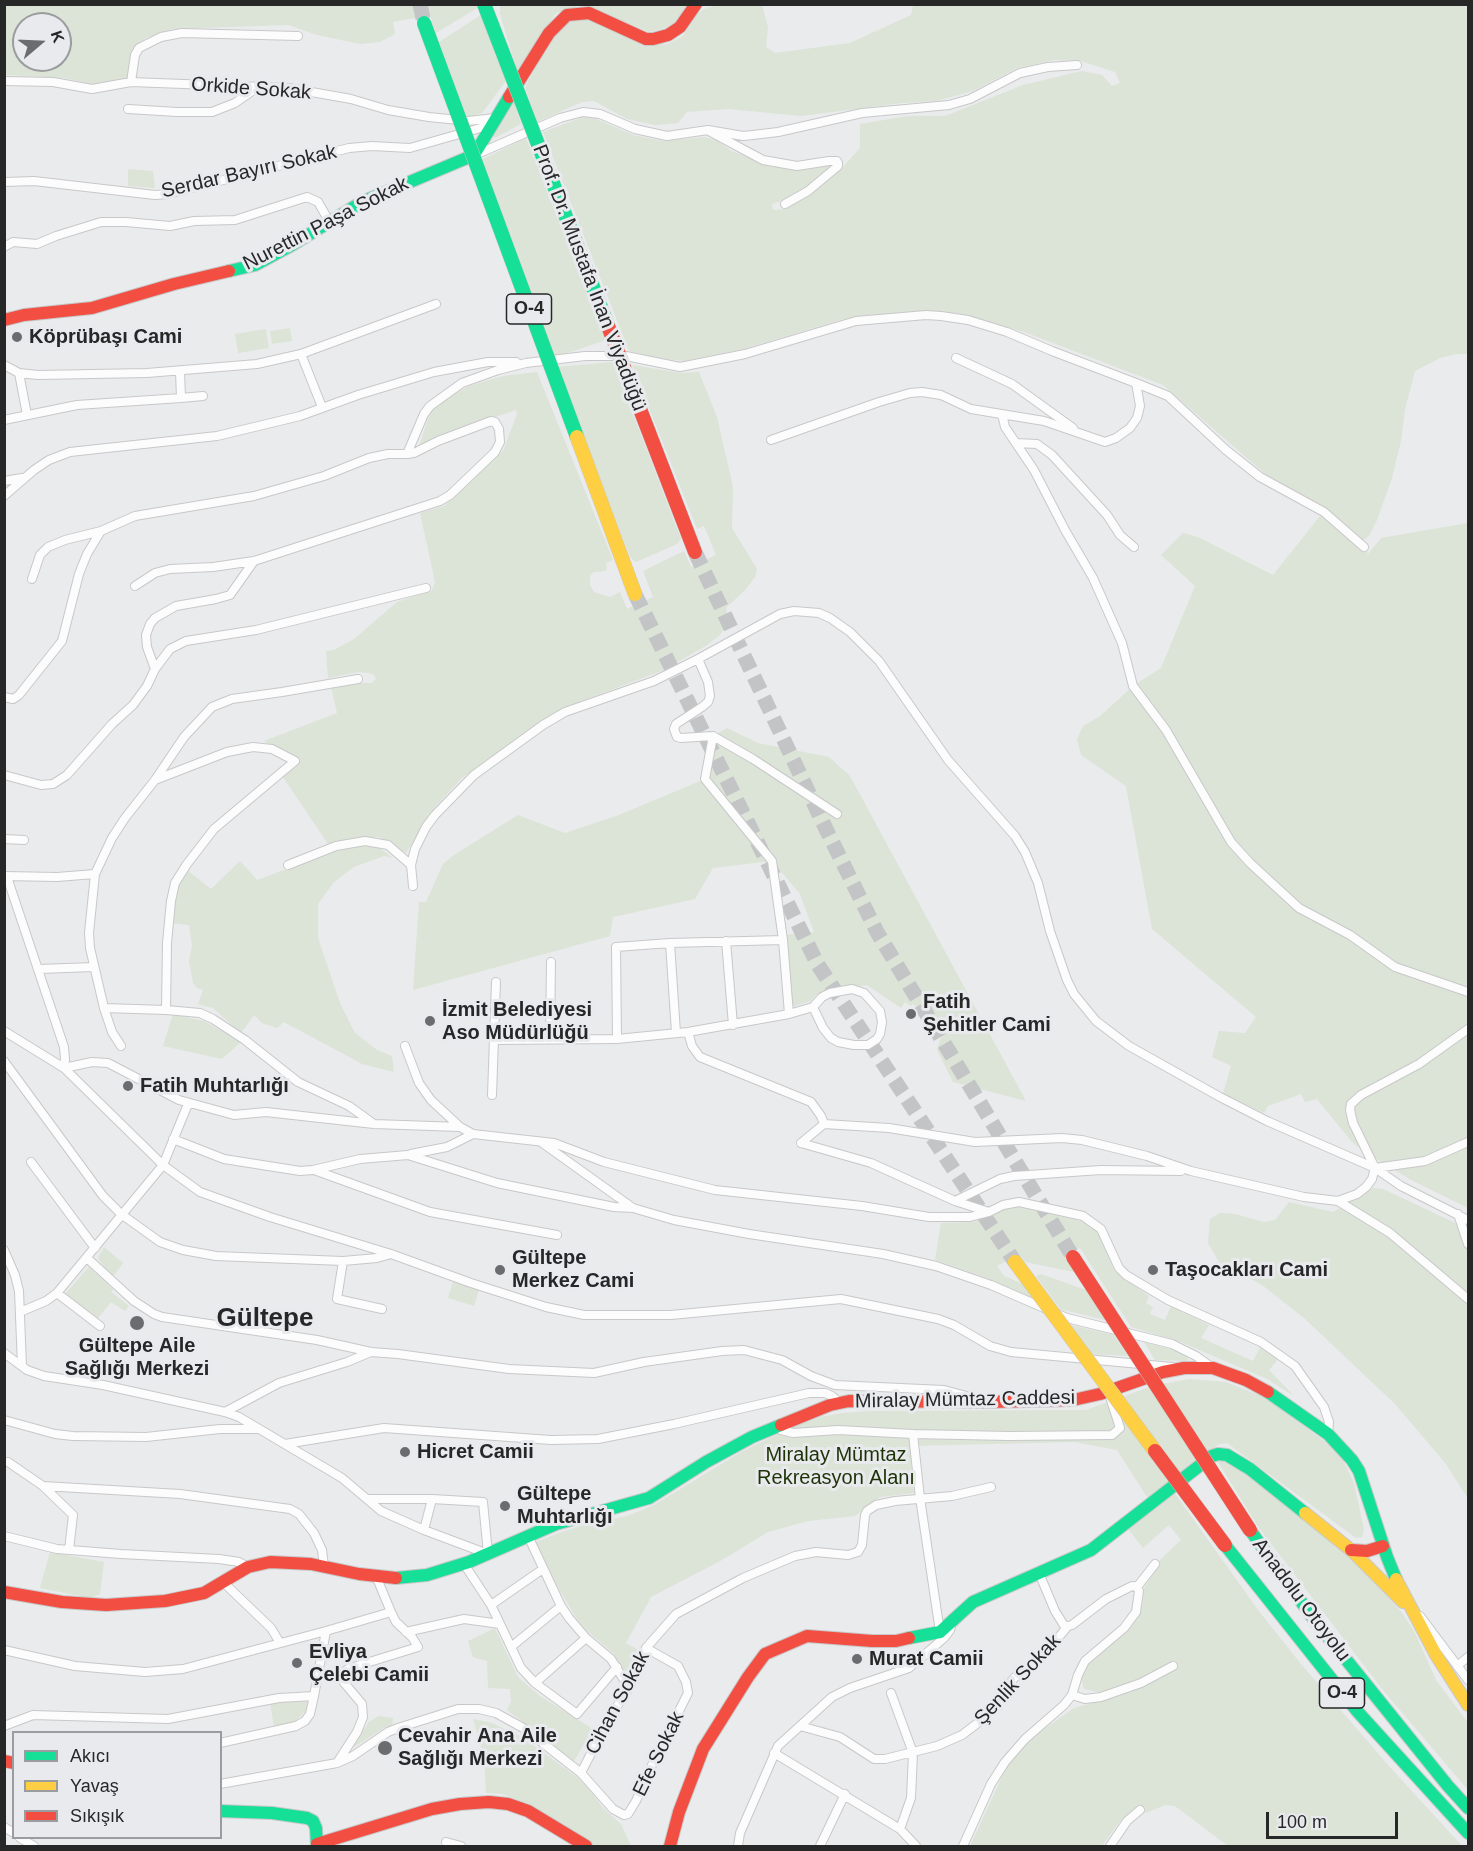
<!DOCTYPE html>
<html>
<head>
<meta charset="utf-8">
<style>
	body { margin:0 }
	#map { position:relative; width:1473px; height:1851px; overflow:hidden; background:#eaebed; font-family:Arial,sans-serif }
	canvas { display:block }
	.frame { position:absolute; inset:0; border:6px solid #272728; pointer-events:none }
	.legend { position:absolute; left:12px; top:1731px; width:210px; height:108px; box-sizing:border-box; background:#e9eaee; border:2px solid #9b9c9f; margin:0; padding:8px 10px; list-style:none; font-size:18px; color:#272728 }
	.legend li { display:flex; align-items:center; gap:12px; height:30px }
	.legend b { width:30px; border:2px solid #9b9c9f }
	.north { position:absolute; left:12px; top:12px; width:60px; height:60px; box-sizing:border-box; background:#e9eaee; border:2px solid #9b9c9f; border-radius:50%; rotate:71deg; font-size:16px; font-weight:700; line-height:24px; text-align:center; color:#272728 }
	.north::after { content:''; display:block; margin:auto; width:21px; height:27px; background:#6b6c6d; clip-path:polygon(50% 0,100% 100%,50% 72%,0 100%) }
	.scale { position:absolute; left:1266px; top:1812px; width:132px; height:27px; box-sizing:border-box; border:3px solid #272728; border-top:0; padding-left:8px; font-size:18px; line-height:21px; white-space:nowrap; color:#272728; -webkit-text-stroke:4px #e9eaee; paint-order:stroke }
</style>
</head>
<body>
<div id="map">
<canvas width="1473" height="1851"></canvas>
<div class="frame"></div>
<ul class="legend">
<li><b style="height:8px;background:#16e098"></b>Akıcı</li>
<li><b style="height:8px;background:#ffcf43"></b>Yavaş</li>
<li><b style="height:8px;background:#f24e42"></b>Sıkışık</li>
</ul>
<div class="north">K</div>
<div class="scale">100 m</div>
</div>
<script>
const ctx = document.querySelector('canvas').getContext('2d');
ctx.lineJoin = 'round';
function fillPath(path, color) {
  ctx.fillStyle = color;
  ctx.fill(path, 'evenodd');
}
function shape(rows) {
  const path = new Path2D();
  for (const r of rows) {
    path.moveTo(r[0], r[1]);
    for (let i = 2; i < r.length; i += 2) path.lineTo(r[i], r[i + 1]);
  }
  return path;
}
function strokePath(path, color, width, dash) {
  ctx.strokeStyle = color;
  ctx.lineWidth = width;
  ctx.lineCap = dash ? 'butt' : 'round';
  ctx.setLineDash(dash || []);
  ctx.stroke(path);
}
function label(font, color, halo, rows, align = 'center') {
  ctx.font = font + ' Arial,sans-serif';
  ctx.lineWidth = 6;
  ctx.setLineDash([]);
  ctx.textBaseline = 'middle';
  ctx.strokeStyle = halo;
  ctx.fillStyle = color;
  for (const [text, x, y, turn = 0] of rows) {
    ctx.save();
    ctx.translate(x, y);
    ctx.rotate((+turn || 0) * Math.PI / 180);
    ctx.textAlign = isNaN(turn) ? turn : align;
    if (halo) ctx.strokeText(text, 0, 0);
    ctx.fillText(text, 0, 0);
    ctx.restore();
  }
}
const green = shape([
	[478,4,479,7,436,33,430,15,393,22,395,34,380,42,360,44,317,35,289,25,172,29,145,38,135,46,126,80,95,85,64,78,5,75,5,5],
	[24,24,60,24,60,60,24,60],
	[500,4,690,5,675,22,665,28,649,32,589,7,577,6,566,9,555,14,518,74,500,14],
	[718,5,762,5,768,27,766,47,775,53,850,43,911,15,913,5,1468,5,1468,354,1456,354,1440,358,1415,371,1405,409,1401,441,1392,478,1377,520,1369,536,1363,540,1338,521,1364,547,1368,554,1381,538,1468,523,1468,1208,1411,1180,1363,1151,1351,1141,1317,1099,1305,1102,1301,1094,1268,1106,1264,1113,1223,1094,1231,1066,1212,1057,1219,1031,1245,1033,1256,1017,1152,929,1126,786,1081,755,1077,739,1083,726,1099,717,1133,686,1161,668,1195,586,1161,555,1183,533,1198,537,1273,575,1324,511,1264,473,1163,385,1024,332,960,314,937,311,867,315,840,320,743,349,685,361,662,359,629,351,543,132,583,117,594,118,633,135,663,141,704,137,715,140,732,151,769,165,802,169,829,164,832,166,810,186,787,199,772,204,773,210,785,209,801,200,842,168,860,148,860,124,908,116,945,116,1023,85,1082,71,1102,75,1112,86,1120,83,1115,72,1081,61,1055,60,1017,68,973,91,936,101,902,103,801,116,728,109,687,112,678,123,655,125,627,119,594,101,582,102,537,122,525,87,549,42,558,30,571,19,590,16,653,45,668,44,683,36,696,15,704,9],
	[481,15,506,81,482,113,467,118,439,42],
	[514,101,521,124,495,138,493,136],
	[526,138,606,340,571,352,554,356,481,160],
	[128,169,153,171,155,188,128,186],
	[290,328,292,341,272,344,270,331],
	[266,329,269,348,238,353,235,334],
	[613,362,681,539,677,544,636,562,630,557,557,367],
	[632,365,681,373,699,372,717,417,733,487,732,528,757,569,755,577,746,589,726,608,727,613,725,627,720,635,707,645,664,670,576,703,546,718,462,778,434,808,406,853,379,837,353,838,328,844,281,774,291,758,264,741,337,713,331,687,350,683,372,683,376,679,374,675,369,673,358,672,328,678,326,651,334,650,354,639,397,602,432,590,435,582,420,513,444,506,503,451,517,414,516,410,438,436,419,446,430,413,441,401,469,386,503,376,537,372,613,560,606,563,607,569,605,571,594,572,590,576,590,585,594,592,610,597,620,592,627,609,653,597,643,571,684,551,691,567,716,555,704,526,697,529],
	[727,728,758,743,829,757,850,776,1026,1101,953,1082,937,1050,941,1037,923,1012,913,1004,911,1006,905,1002,901,1008,867,985,825,992,816,995,811,1001,791,1007,785,935,814,932,800,894,772,861,713,868,695,899,613,917,610,936,413,990,419,902,426,902,443,864,454,855,518,815,565,833,619,815,705,779,713,736],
	[365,844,378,847,393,858,384,856,354,867,334,882,318,904,318,938,340,1003,355,1033,377,1050,392,1056,394,1072,362,1064,284,1022,277,1028,262,1023,254,1015,241,1033,213,1008,198,1004,203,990,197,988,193,983,189,961,192,945,189,925,172,923,176,888,187,870,211,889,240,861,257,880,346,847],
	[173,1014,204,1021,241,1042,222,1059,163,1046],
	[1373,1188,1383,1189,1468,1229,1468,1499,1446,1464,1395,1404,1304,1318,1262,1285,1219,1262,1208,1243,1210,1219,1220,1213,1235,1214,1264,1222,1275,1220,1289,1202,1333,1212],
	[1018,1206,1088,1223,1098,1232,1113,1268,1117,1273,1149,1296,1146,1303,1153,1307,1150,1314,1165,1320,1171,1306,1209,1325,1201,1338,1253,1361,1260,1347,1268,1351,1279,1358,1269,1370,1294,1396,1267,1379,1181,1342,1131,1327,1080,1248,1066,1254,1074,1272,1025,1262,1019,1254,997,1266,1004,1276,1023,1284,1035,1301,987,1278,935,1260,941,1223,974,1222,1010,1207],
	[104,1247,123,1263,112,1278,98,1258],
	[89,1267,113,1289,111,1292,129,1306,125,1311,111,1302,98,1318,65,1294],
	[1041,1274,1089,1291,1105,1320,1060,1309,1036,1276],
	[453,1282,479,1290,474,1306,448,1298],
	[1071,1325,1114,1335,1128,1356,1091,1354],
	[1144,1342,1180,1352,1186,1356,1189,1361,1155,1360],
	[1189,1379,1226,1382,1268,1399,1332,1447,1343,1460,1354,1483,1364,1530,1362,1537,1356,1538,1227,1443,1219,1444,1187,1468,1149,1500,1117,1450,1075,1442,910,1446,914,1493,880,1497,855,1516,808,1521,768,1532,722,1560,651,1597,626,1643,640,1651,628,1679,614,1654,586,1630,577,1619,558,1587,536,1542,559,1533,584,1525,627,1516,654,1505,741,1452,791,1428,821,1417,842,1413,870,1411,1086,1410,1152,1386],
	[1226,1458,1235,1463,1356,1562,1400,1610,1414,1631,1436,1680,1468,1723,1468,1790,1382,1689,1259,1528,1216,1459],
	[1174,1492,1258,1610,1301,1664,1388,1765,1462,1846,1228,1846,1175,1806,1165,1805,1146,1813,1138,1807,1120,1821,1102,1846,970,1846,1007,1766,1033,1737,1074,1708,1113,1697,1155,1673,1102,1693,1084,1689,1081,1677,1089,1660,1139,1613,1143,1603,1144,1588,1155,1571,1159,1561,1181,1540,1169,1525,1143,1548,1128,1529],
	[50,1552,104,1562,100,1594,90,1598,40,1588],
	[495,1628,518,1677,540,1696,593,1729,574,1761,507,1710,511,1701,510,1689,488,1688,487,1661,473,1657,468,1641],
	[292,1701,307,1702,308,1708,295,1722,274,1727,270,1703],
	[379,1716,393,1718,392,1726,384,1728,354,1747,354,1743,369,1722],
	[473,1719,492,1723,522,1737,577,1777,591,1791,603,1808,621,1824,631,1846,594,1846,533,1807,503,1794,486,1793,484,1757]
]);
const highwayTunnel = shape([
	[420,4,424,23],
	[695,552,825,827,877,932,1073,1257],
	[635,594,818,965,1015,1262]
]);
const street = shape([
	[4,81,53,82,92,89,131,82,289,88,351,99,388,110,429,117,468,121,495,118],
	[131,82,135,55,139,48,161,37,182,33,298,36],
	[128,109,177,112,212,112,235,103,258,87],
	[709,131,763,160,797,166,829,161,837,161,838,163,838,166,808,191,785,204],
	[475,155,560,118,583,112,600,114,635,129,667,136,708,130,743,136,753,135,778,132,862,113,949,105,970,99,1020,73,1048,67,1077,65],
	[4,182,34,181,155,195,168,194,349,148,372,146,410,148,491,125],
	[4,247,13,242,37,244,56,236,101,222,126,222,170,226,194,221,235,220,307,197,318,202,329,221],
	[301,354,322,407],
	[956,358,1012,384,1073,428],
	[4,365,19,373,38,375,147,373,257,364,301,354,436,304],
	[19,373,27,415],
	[1136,383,1168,396,1226,450,1260,477,1324,512,1364,547],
	[181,398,203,396],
	[1002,414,1005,427,1034,470,1065,530,1093,578,1122,643,1133,686,1166,730,1231,842,1250,863,1299,908,1350,935,1395,967,1468,992],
	[4,420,77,405,181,398,180,371],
	[1016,443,1037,444,1052,455,1107,515,1120,535,1134,547],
	[4,481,22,478],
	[4,496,34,470,49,460,70,452,217,436,300,416,358,395,434,372,488,362,516,362],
	[32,579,40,555,48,547,65,540,101,531],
	[135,586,155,573,170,569,213,567,254,561,440,501,450,495,495,452,500,442,499,429,495,422,491,421,438,441,414,453,407,454],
	[698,659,708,682,710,696,708,702,702,707,676,724,674,729,677,737,681,738,713,736,753,759,837,814],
	[155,669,170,649,186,641,256,630,426,588],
	[4,697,13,699,19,695,62,641,79,574,87,554,101,531,135,516,254,496,324,476,369,458,388,454,407,454,424,414,430,406,462,383,498,370,526,363,585,356,626,356,680,367,745,354,856,321,926,315,941,316,968,320,1007,332,1052,351,1136,383,1140,406,1137,418,1130,428,1116,438,1105,442,1044,421,971,409,941,395,922,392,910,393,879,402,771,440],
	[713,736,705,779,772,861,783,940,789,1014],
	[4,775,41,785,53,784,67,775,112,724,133,705,147,686,155,669,147,647,146,635,150,624,155,618,176,606,216,599,230,595,254,561],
	[155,780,227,752,253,747,272,749,295,761,214,829,187,864,175,883,171,901,167,943,166,1010,200,1013,213,1019,245,1040,298,1082,349,1106,374,1124],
	[4,839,24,840],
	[288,865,336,846,365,841,388,845,411,865],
	[4,876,57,877,95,874],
	[7,877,64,1047,65,1059,64,1068],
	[413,886,411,865,415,849,426,827,435,815,474,775,543,725,565,712,654,681,698,659,780,614,794,611,819,613,830,618,850,632,879,661,948,760,1015,836,1025,852,1038,883,1050,931,1067,980,1074,994,1096,1021,1129,1046,1220,1097,1267,1121,1375,1168,1401,1186,1468,1220],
	[726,941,733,1025],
	[670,943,676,1033],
	[39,969,94,967],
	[104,1008,166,1010],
	[4,1031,64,1068,163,1165,200,1192,270,1217,391,1254,471,1283,546,1307,584,1315,671,1315,841,1299,938,1319,954,1325,990,1346,1011,1352,1172,1367],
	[688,1032,692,1046,700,1057,811,1102,821,1116,824,1124,801,1143],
	[550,1039,551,962],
	[617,1039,616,947,670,943,783,940],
	[493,1040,617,1039,688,1032,789,1014,813,1007,822,997,830,993,852,989,864,993,880,1011,882,1022,880,1034,877,1039,868,1045,854,1045,838,1042,831,1038,823,1028,813,1007],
	[121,1046,112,1032,104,1008,90,948,89,933,95,874,112,838,125,818,155,780,184,737,212,707,232,699,282,692,358,679],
	[405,1046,419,1083,431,1100,460,1127,473,1134,554,1143,604,1162,715,1190,862,1206,929,1217,970,1217,989,1212,1003,1205,1019,1202,1083,1216,1101,1229,1119,1268,1126,1275,1168,1300,1261,1342,1295,1366,1324,1407,1329,1422,1328,1434],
	[4,1061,103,1196,121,1214,160,1242,183,1250,216,1256,343,1261,377,1258,391,1254],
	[64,1068,92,1062,108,1063,179,1100,234,1115,266,1112,374,1124,460,1127],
	[492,1095,496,982],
	[824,1124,889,1128,975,1142,1062,1138,1082,1140,1147,1156,1191,1171,1304,1197,1338,1201,1357,1194,1366,1187,1372,1179,1375,1168,1353,1123,1350,1110,1351,1104,1361,1095,1419,1064,1468,1029],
	[173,1139,224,1159,300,1171,313,1170,360,1159,408,1155,497,1183,614,1207,633,1208],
	[541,1142,633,1208,674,1220,749,1234,883,1254,936,1266,991,1285,1067,1318,1172,1344,1196,1356,1213,1368],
	[801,1143,871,1163,955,1201,989,1212],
	[411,1154,447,1147,473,1134],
	[31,1162,95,1248],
	[1375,1168,1425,1161,1468,1142],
	[314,1170,430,1212,557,1235],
	[955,1201,1000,1179,1014,1176,1101,1170,1181,1171],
	[1338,1201,1390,1233,1468,1299],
	[1458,1214,1468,1244],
	[4,1250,15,1275,19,1291,22,1366],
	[87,1258,134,1301,154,1314,162,1317,317,1340,371,1352,398,1354,509,1369,594,1373,644,1362,722,1351,744,1350,782,1360,811,1376,835,1385,944,1390,974,1398],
	[343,1261,337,1299,382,1309],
	[57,1293,100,1326],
	[20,1312,46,1301,57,1293,163,1165,188,1104],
	[4,1353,27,1370,44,1376,103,1385,225,1412,239,1417,342,1478,381,1511,424,1530,488,1554,483,1502,432,1499,424,1530],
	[225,1412,279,1383,347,1362,371,1352],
	[4,1420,55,1434,73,1436,146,1437,220,1429,259,1429],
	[778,1425,781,1430,793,1433,838,1430,913,1434,1009,1436,1112,1435,1120,1428,1110,1397],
	[913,1434,920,1498,940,1632],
	[285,1444,384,1428,551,1440,598,1439,674,1424,809,1393,825,1393,832,1396,840,1403],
	[8,1462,43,1486,180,1494,290,1509,299,1514,314,1533,322,1550,324,1566],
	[43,1486,73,1515,69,1550],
	[368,1499,432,1499],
	[4,1536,57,1549,121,1554,219,1559,239,1562,248,1567],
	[528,1536,561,1606,569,1618,586,1638,611,1659,629,1688],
	[464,1564,491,1605,521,1668,535,1683,577,1714,617,1667],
	[223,1582,271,1628,280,1643],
	[1137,1587,1155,1564],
	[491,1605,543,1569],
	[1420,1616,1468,1680],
	[406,1632,464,1619,500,1624],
	[511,1647,561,1606],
	[4,1650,75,1666,145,1672,183,1669,326,1631,391,1612,376,1576],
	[1457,1666,1468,1657],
	[535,1683,586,1638],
	[891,1693,913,1753,911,1798,900,1829],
	[1072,1695,1085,1699,1101,1697,1141,1683,1173,1666],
	[4,1726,33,1715,168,1719,279,1698,314,1696],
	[800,1726,840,1737,874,1759,885,1759,937,1746,962,1735,983,1719,1014,1678,1047,1651,1068,1626],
	[220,1743,296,1726,305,1721,310,1714,314,1696,326,1631],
	[774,1753,900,1829,916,1846],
	[337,1763,357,1732,363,1717,362,1704,341,1679,341,1673,350,1668,418,1647,412,1637,396,1622,391,1612],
	[581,1773,608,1720,629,1688,646,1648,676,1614,743,1578,795,1556,816,1552,848,1555,858,1552,862,1545,865,1515,867,1511,876,1505,895,1501,952,1496,991,1487],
	[220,1784,337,1763,353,1756,388,1732,398,1728,458,1709,479,1709,496,1713,525,1729,581,1773,613,1809,624,1815,628,1814,636,1801,652,1765,688,1693,686,1682,678,1666,646,1648],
	[4,1827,14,1833],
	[20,1838,34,1846],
	[446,1842,461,1846],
	[738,1846,740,1833,778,1746,832,1697,850,1688,909,1668,944,1638,950,1630,952,1622],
	[820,1846,845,1794],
	[963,1846,991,1784,1005,1762,1025,1739,1064,1705,1072,1695,1078,1675,1085,1661,1124,1628,1136,1612,1139,1591,1137,1587,1132,1586,1106,1599,1072,1625,1065,1627,1055,1611,1039,1573],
	[1110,1846,1127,1821,1140,1810]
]);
const fast = shape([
	[229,271,255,265,292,245,362,202,474,155,509,97],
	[1268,1392,1328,1434,1352,1460,1359,1471,1387,1557,1396,1579],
	[1250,1530,1315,1621,1448,1786,1468,1808],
	[1225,1545,1357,1711,1468,1833],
	[396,1578,427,1575,469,1562,556,1524,649,1498,706,1462,752,1437,781,1425],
	[909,1638,940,1632,973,1602,1091,1550,1212,1456,1218,1454,1227,1455,1250,1469,1305,1513],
	[220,1811,272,1813,307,1818,313,1821,316,1828,317,1846]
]);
const slow = shape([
	[1305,1513,1351,1550,1403,1602],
	[1396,1579,1436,1655,1468,1705]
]);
const jam = shape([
	[509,97,549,33,567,15,589,13,646,39,653,39,668,35,680,27,696,4],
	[4,320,24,315,92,308,174,284,229,271],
	[781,1425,830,1405,849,1401,988,1402,1073,1400,1100,1394,1163,1372,1184,1368,1213,1368,1246,1380,1268,1392],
	[1351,1550,1367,1551,1383,1546],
	[4,1592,62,1602,106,1605,165,1601,204,1593,248,1567,270,1562,311,1564,359,1574,396,1578],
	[4,1761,14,1763],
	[317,1844,432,1809,460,1804,489,1802,508,1804,528,1811,586,1846],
	[670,1846,679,1812,703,1749,748,1677,765,1654,807,1636,872,1641,896,1641,909,1638]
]);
const fastBridge = shape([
	[484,4,608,326],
	[424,23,577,437]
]);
const slowBridge = shape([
	[577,437,635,594],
	[1015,1262,1155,1451]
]);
const jamBridge = shape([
	[608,326,695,552],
	[1073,1257,1250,1530],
	[1155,1451,1225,1545]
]);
const markers = [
	[17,337,6,"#6b6c6d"],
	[911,1014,6,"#6b6c6d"],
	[430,1021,6,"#6b6c6d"],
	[128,1086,6,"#6b6c6d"],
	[500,1270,6,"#6b6c6d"],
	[1153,1270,6,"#6b6c6d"],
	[137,1323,8,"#6b6c6d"],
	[405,1452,6,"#6b6c6d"],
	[505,1506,6,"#6b6c6d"],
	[857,1659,6,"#6b6c6d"],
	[297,1663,6,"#6b6c6d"],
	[385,1748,8,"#6b6c6d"]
];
const shields = [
	[529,309,45],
	[1342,1693,45]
];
const shieldNames = [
	["O-4",529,309],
	["O-4",1342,1693]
];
const streetNames = [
	["Orkide Sokak",251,89,4],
	["Serdar Bayırı Sokak",249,172,-13],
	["Nurettin Paşa Sokak",326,224,-27],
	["Prof. Dr. Mustafa İnan Viyadüğü",589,278,69],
	["Miralay Mümtaz Caddesi",965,1400,-1],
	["Anadolu Otoyolu",1301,1600,53],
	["Şenlik Sokak",1018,1680,-47],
	["Cihan Sokak",618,1703,-62],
	["Efe Sokak",659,1754,-64]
];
const poiNames = [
	["Köprübaşı Cami",29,337],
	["Fatih",923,1002],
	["Şehitler Cami",923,1025],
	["İzmit Belediyesi",442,1010],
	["Aso Müdürlüğü",442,1033],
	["Fatih Muhtarlığı",140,1086],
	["Gültepe",512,1258],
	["Merkez Cami",512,1281],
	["Taşocakları Cami",1165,1270],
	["Gültepe Aile",137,1346,"center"],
	["Sağlığı Merkezi",137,1369,"center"],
	["Hicret Camii",417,1452],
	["Gültepe",517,1494],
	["Muhtarlığı",517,1517],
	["Evliya",309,1652],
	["Çelebi Camii",309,1675],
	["Murat Camii",869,1659],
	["Cevahir Ana Aile",398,1736],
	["Sağlığı Merkezi",398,1759]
];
const parkNames = [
	["Miralay Mümtaz",836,1455],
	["Rekreasyon Alanı",836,1478]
];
const districtNames = [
	["Gültepe",265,1319]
];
fillPath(green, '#dbe4d6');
strokePath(highwayTunnel, '#c3c4c6', 15, [15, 8]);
strokePath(street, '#c8c8ca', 10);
strokePath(fast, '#c8c8ca', 14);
strokePath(slow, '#c8c8ca', 14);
strokePath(jam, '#c8c8ca', 14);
strokePath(street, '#fcfcfc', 8);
strokePath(fast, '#16e098', 12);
strokePath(slow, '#ffcf43', 12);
strokePath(jam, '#f24e42', 12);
strokePath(fastBridge, '#c8c8c9', 15, []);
strokePath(slowBridge, '#c8c8c9', 15, []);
strokePath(jamBridge, '#c8c8c9', 15, []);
strokePath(fastBridge, '#16e098', 14);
strokePath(slowBridge, '#ffcf43', 14);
strokePath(jamBridge, '#f24e42', 14);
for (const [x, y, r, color] of markers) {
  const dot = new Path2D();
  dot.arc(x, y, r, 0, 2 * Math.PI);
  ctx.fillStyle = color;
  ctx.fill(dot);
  strokePath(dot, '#e9eaee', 2);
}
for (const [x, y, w] of shields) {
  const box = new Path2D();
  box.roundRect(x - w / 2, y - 15, w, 30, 4.5);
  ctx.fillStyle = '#e9eaee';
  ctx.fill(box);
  strokePath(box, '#272728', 1.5);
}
label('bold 18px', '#272728', null, shieldNames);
label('20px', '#272728', '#e9eaee', streetNames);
label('bold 20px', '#272728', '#e9eaee', poiNames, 'left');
label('20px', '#1d3306', '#e9eaee', parkNames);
label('bold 26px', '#272728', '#e9eaee', districtNames);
</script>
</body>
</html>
